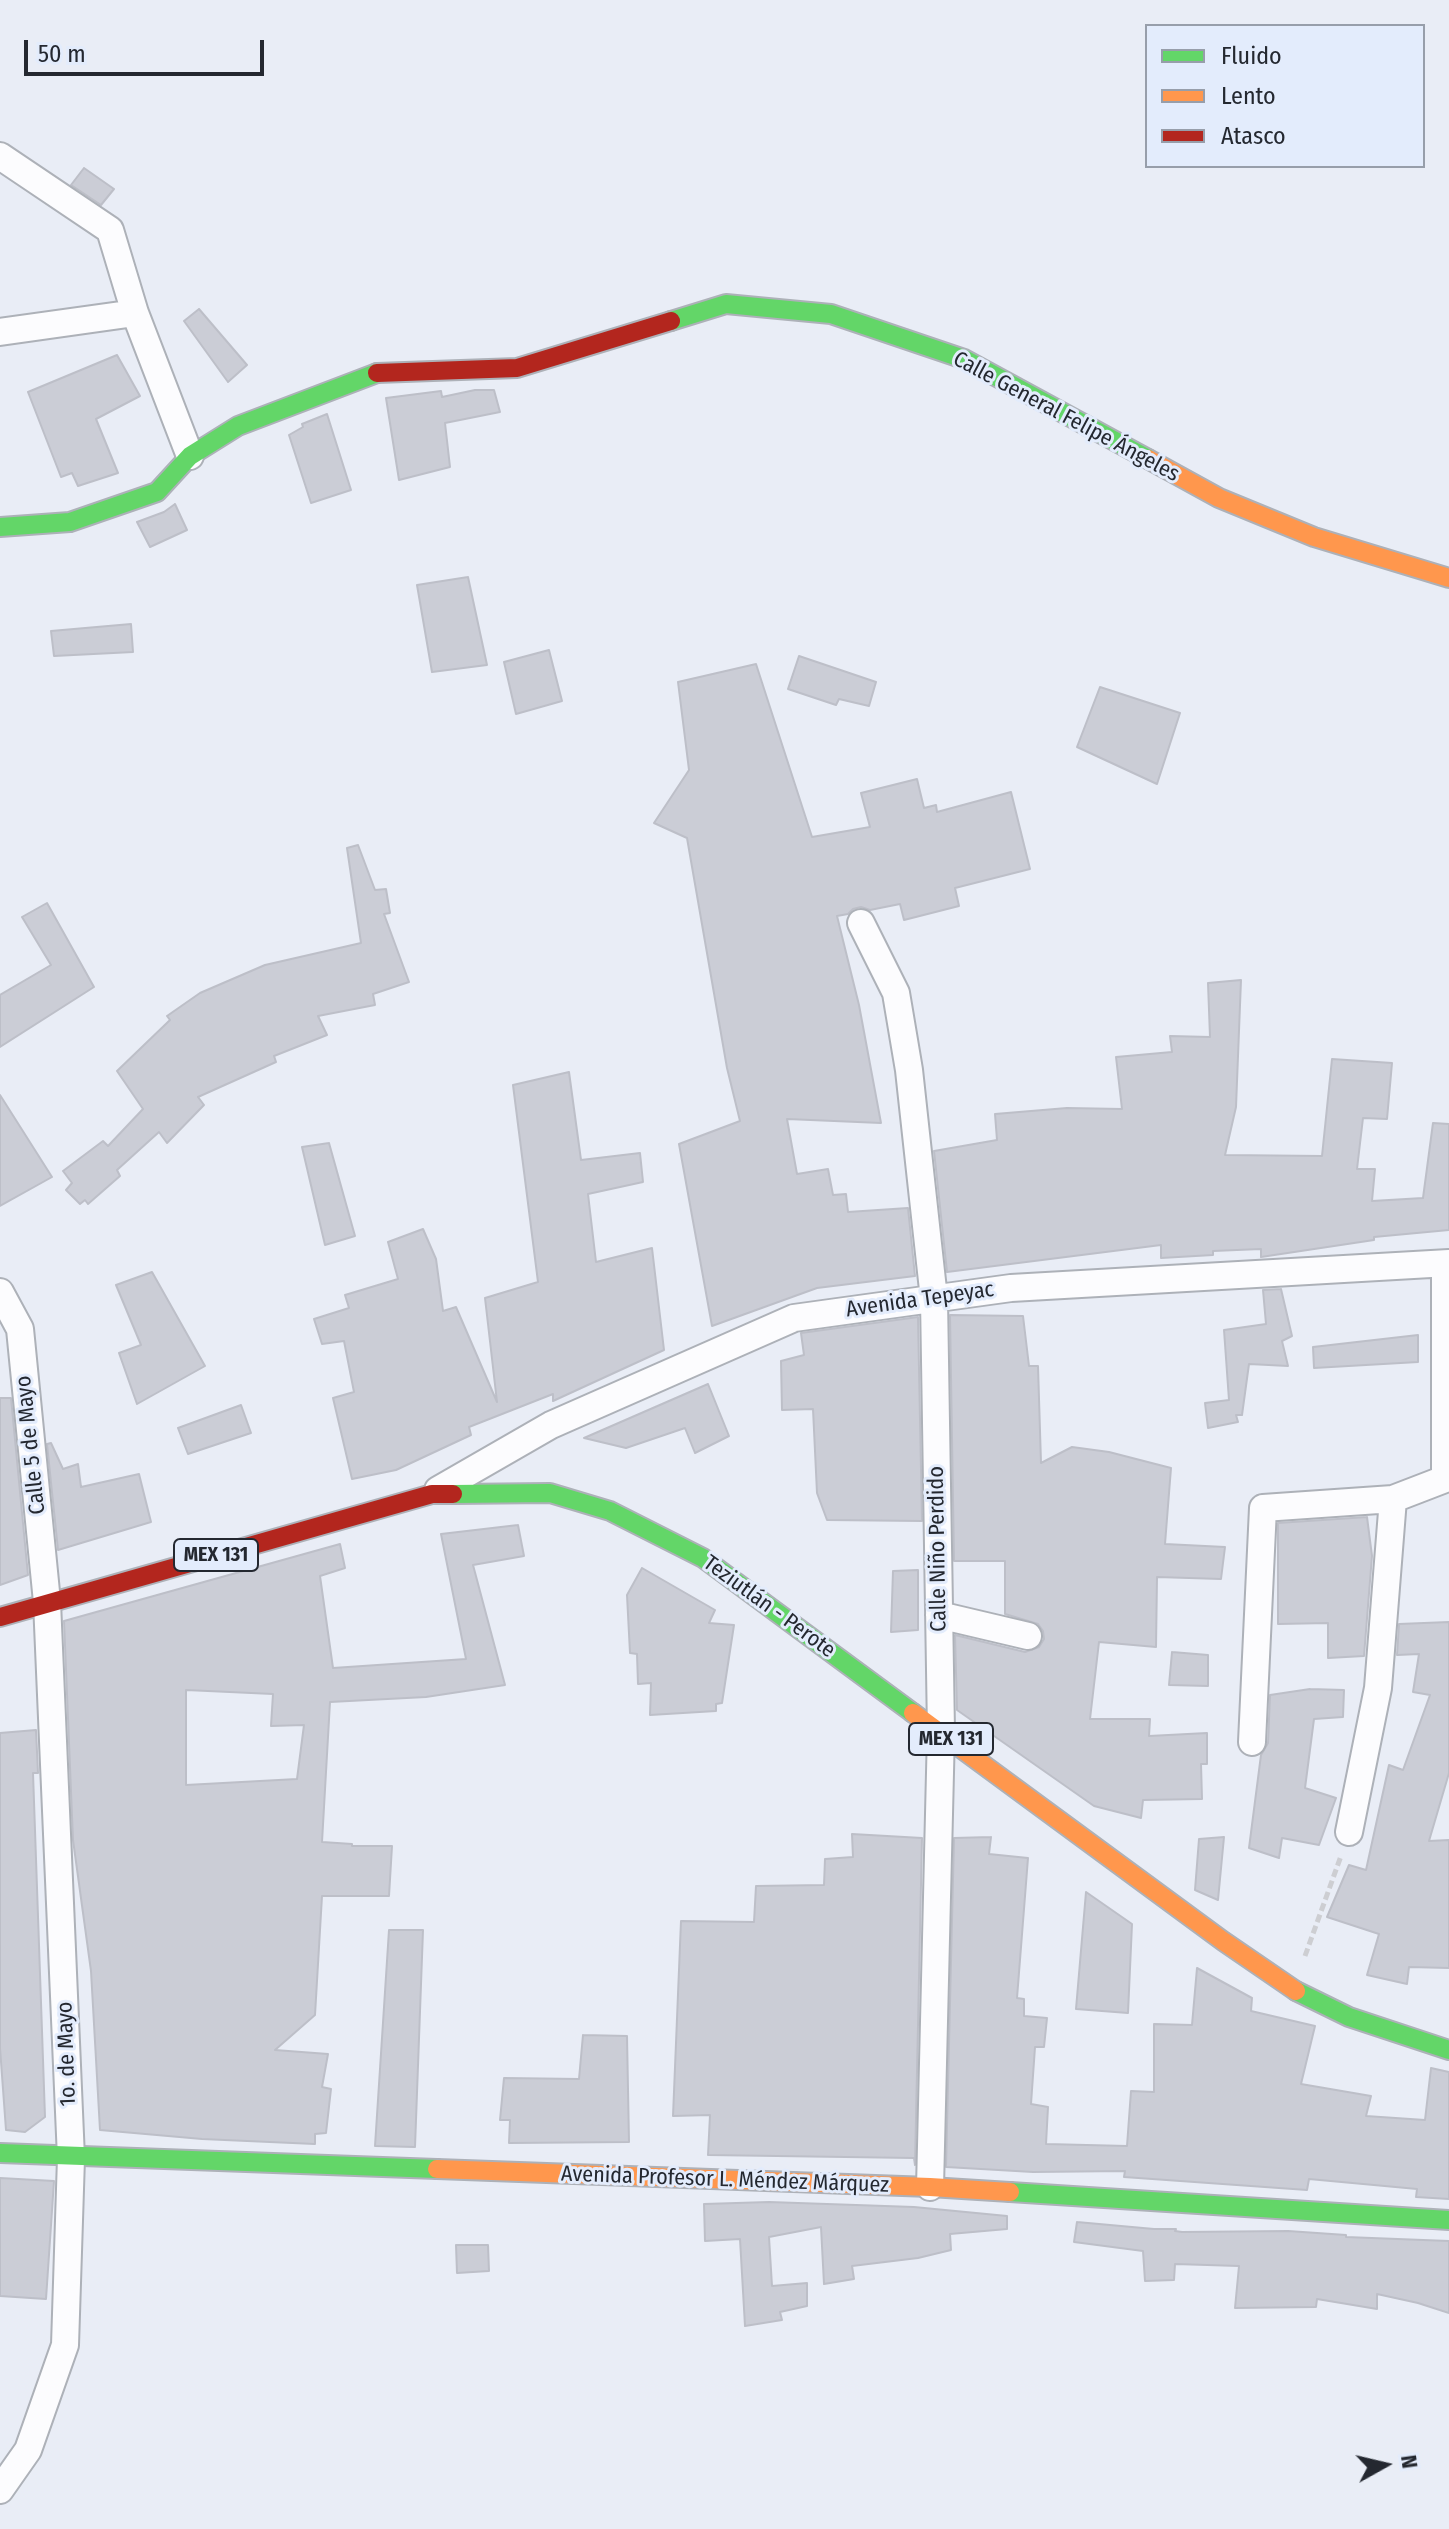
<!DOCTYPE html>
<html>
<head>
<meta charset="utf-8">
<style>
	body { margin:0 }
	#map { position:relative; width:1449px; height:2529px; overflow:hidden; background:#e9edf6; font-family:"Fira Sans Condensed",sans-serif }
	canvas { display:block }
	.legend { position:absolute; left:1145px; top:24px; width:280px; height:144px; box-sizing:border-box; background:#e3ecfc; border:2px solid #979eaa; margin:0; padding:10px 14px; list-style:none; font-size:24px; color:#242830 }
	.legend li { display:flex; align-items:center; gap:16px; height:40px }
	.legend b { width:40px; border:2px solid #979eaa }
	.north { position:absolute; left:1345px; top:2425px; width:80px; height:80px; -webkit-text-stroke:6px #e3ecfc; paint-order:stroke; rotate:82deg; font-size:22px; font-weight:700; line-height:32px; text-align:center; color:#242830 }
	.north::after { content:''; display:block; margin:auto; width:28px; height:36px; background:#242830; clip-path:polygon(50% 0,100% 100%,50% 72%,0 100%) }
	.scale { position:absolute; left:24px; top:40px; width:240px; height:36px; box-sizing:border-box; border:4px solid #242830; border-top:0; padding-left:10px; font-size:24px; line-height:28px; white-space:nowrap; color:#242830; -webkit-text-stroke:6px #e3ecfc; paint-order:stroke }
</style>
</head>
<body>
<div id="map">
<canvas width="1449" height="2529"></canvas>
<ul class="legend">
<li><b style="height:10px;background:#63d668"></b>Fluido</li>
<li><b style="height:10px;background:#ff974d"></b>Lento</li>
<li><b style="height:10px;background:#b3261e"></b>Atasco</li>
</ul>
<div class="north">N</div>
<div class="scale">50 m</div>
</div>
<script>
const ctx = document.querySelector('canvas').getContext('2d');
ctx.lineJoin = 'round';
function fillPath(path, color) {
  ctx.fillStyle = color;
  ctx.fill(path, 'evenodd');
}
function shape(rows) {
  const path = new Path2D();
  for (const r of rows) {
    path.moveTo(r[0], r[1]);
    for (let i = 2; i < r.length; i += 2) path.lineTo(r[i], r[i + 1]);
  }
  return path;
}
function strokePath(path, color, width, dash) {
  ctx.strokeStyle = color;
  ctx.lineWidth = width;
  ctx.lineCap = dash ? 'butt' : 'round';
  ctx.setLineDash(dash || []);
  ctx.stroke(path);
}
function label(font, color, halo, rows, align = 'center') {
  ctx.font = font + ' "Fira Sans Condensed",sans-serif';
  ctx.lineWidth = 6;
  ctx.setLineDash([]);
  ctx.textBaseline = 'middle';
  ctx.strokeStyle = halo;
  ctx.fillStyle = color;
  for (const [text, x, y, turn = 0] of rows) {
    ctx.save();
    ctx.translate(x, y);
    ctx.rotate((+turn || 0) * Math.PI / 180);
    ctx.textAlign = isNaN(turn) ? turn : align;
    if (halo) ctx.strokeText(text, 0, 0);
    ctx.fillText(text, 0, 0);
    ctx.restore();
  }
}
const building = shape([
	[84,168,114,189,101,205,71,185,84,168],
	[199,309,247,365,228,382,184,321,199,309],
	[117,355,140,396,96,419,118,473,78,486,72,473,61,477,28,392,117,355],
	[475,390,494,390,500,412,445,423,450,467,399,480,386,398,441,391,442,397,475,390],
	[327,414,351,490,311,503,289,435,303,427,302,424,327,414],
	[175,504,187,530,150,547,137,522,164,512,175,504],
	[468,577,487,665,432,672,417,585,468,577],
	[131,624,133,652,54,656,51,631,131,624],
	[549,650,562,701,516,714,504,662,549,650],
	[799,656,876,682,869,706,839,699,836,705,788,689,799,656],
	[756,664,812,837,870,827,861,793,917,779,924,808,936,805,937,812,1011,792,1030,869,955,888,959,906,904,920,900,904,870,910,861,907,853,909,848,914,837,916,859,1005,881,1123,787,1119,797,1174,828,1169,833,1195,846,1194,848,1212,908,1208,915,1276,817,1288,712,1326,679,1144,740,1121,727,1068,687,838,654,823,689,770,678,682,756,664],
	[1100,687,1180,713,1157,784,1077,747,1100,687],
	[358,845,375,890,386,889,390,913,384,914,409,982,373,994,375,1005,318,1016,327,1035,274,1056,276,1062,198,1097,204,1105,167,1143,159,1132,117,1170,120,1176,88,1204,85,1200,80,1204,66,1190,72,1183,63,1171,103,1141,108,1146,143,1109,117,1071,170,1020,167,1016,200,993,265,965,361,943,347,848,358,845],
	[47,903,94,987,0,1047,0,995,51,965,22,917,47,903],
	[1241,980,1236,1107,1225,1155,1322,1156,1332,1059,1392,1063,1387,1119,1363,1118,1357,1169,1375,1169,1372,1201,1423,1198,1433,1123,1449,1124,1449,1230,1374,1237,1374,1240,1261,1257,1261,1249,1213,1251,1213,1255,1161,1258,1161,1245,947,1272,934,1151,997,1140,995,1114,1067,1108,1122,1109,1116,1057,1172,1052,1170,1036,1210,1037,1208,983,1241,980],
	[569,1072,581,1160,640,1153,643,1182,588,1194,596,1262,652,1248,664,1350,553,1401,553,1394,469,1427,471,1435,396,1470,352,1479,333,1398,354,1392,344,1341,322,1344,314,1319,349,1308,345,1295,398,1279,388,1242,423,1229,436,1259,443,1311,456,1307,497,1402,485,1298,538,1282,513,1085,569,1072],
	[0,1095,52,1177,0,1206,0,1095],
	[329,1143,355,1236,325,1245,302,1147,329,1143],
	[152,1272,205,1366,137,1404,119,1353,141,1345,116,1285,152,1272],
	[1281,1289,1292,1336,1282,1341,1288,1366,1249,1364,1242,1415,1236,1415,1238,1422,1208,1428,1205,1403,1229,1400,1224,1330,1266,1324,1263,1290,1281,1289],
	[950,1315,1023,1316,1029,1366,1038,1366,1041,1463,1072,1447,1109,1452,1171,1468,1165,1544,1225,1547,1221,1579,1157,1577,1156,1647,1099,1642,1090,1719,1150,1719,1149,1736,1207,1733,1207,1764,1201,1764,1202,1799,1143,1800,1141,1818,1094,1806,957,1710,955,1635,1025,1652,1039,1647,1044,1639,1043,1631,1038,1624,1005,1614,1005,1561,954,1561,950,1315],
	[918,1317,922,1521,827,1520,817,1493,813,1409,782,1410,781,1361,804,1355,801,1333,918,1317],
	[1418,1335,1418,1362,1314,1368,1313,1347,1418,1335],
	[708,1384,729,1436,695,1453,685,1428,626,1448,584,1438,708,1384],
	[0,1398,11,1398,28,1575,0,1585,0,1398],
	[241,1405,251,1433,188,1454,178,1428,241,1405],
	[51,1443,63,1469,78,1464,81,1487,139,1474,151,1522,58,1550,47,1444,51,1443],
	[1367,1517,1372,1556,1364,1656,1328,1658,1328,1623,1278,1624,1278,1523,1367,1517],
	[518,1525,524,1556,473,1565,505,1685,426,1697,330,1702,322,1842,352,1844,352,1846,392,1846,389,1896,322,1896,315,2015,275,2050,328,2054,322,2087,331,2089,326,2133,315,2134,315,2144,202,2139,100,2130,91,1971,73,1840,64,1621,340,1544,345,1568,320,1576,333,1668,466,1659,441,1534,518,1525],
	[186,1690,273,1694,271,1726,304,1725,297,1779,186,1785,186,1690],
	[642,1568,715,1610,709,1623,734,1625,722,1703,716,1704,716,1711,650,1715,651,1683,638,1684,637,1654,630,1653,627,1595,642,1568],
	[918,1570,918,1630,891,1632,893,1571,918,1570],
	[1449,1622,1449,1773,1429,1841,1449,1840,1449,1968,1409,1967,1407,1984,1367,1975,1379,1934,1327,1917,1349,1865,1366,1870,1389,1765,1403,1770,1430,1695,1413,1692,1419,1654,1397,1655,1399,1624,1449,1622],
	[1172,1652,1208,1655,1208,1686,1169,1685,1172,1652],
	[1310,1689,1344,1690,1343,1717,1314,1719,1305,1788,1336,1798,1319,1845,1282,1838,1279,1858,1249,1848,1261,1755,1268,1743,1270,1695,1310,1689],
	[36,1730,38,1773,33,1773,45,2117,25,2132,6,2130,0,2048,0,1733,36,1730],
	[852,1834,922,1838,915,2165,914,2158,708,2155,710,2115,673,2116,681,1921,754,1922,756,1886,824,1885,825,1859,853,1857,852,1834],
	[991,1837,989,1854,1028,1858,1017,1998,1024,1999,1024,2016,1047,2018,1044,2047,1035,2047,1031,2104,1048,2107,1046,2144,1127,2146,1131,2091,1154,2092,1154,2024,1192,2025,1197,1968,1252,1998,1251,2011,1315,2026,1301,2084,1371,2096,1366,2116,1425,2120,1431,2068,1449,2072,1449,2199,1416,2197,1417,2189,1309,2179,1307,2190,1124,2177,1125,2171,1033,2172,946,2167,954,1838,991,1837],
	[1224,1837,1218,1900,1195,1890,1199,1839,1224,1837],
	[1086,1892,1132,1924,1128,2013,1076,2009,1086,1892],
	[389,1930,423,1930,415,2147,375,2146,389,1930],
	[583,2035,627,2036,629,2142,509,2143,510,2120,500,2120,504,2078,579,2079,583,2035],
	[0,2178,54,2181,46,2299,0,2296,0,2178],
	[769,2202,914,2207,1007,2216,1007,2229,950,2234,951,2250,918,2258,852,2266,854,2279,824,2284,821,2227,769,2237,772,2286,807,2283,807,2306,780,2312,782,2320,745,2326,740,2239,705,2241,704,2204,769,2202],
	[1077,2222,1154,2229,1176,2229,1175,2231,1182,2232,1288,2231,1346,2235,1346,2237,1449,2241,1449,2313,1418,2303,1377,2294,1377,2309,1317,2299,1316,2307,1235,2308,1239,2266,1175,2264,1174,2280,1145,2281,1143,2251,1074,2242,1077,2222],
	[456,2245,488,2245,489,2271,457,2273,456,2245]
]);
const path = shape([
	[1305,1956,1341,1856]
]);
const street = shape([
	[0,156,110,230,135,313,190,456],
	[0,332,135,313],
	[861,923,896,993,909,1070,934,1299,941,1731,930,2187],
	[0,1292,20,1329,47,1602,71,2158,65,2345,28,2450,0,2490],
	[438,1490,551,1425,794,1318,1011,1288,1449,1263],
	[939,1615,1028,1636],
	[1252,1742,1263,1508,1393,1499,1445,1479,1445,1264],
	[1349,1832,1378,1688,1393,1499]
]);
const fast = shape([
	[671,321,726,304,831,314,964,359,1148,459],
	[0,527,70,522,157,492,190,456,238,426,377,373],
	[453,1494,550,1493,610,1511,703,1558,913,1713],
	[1296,1991,1349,2017,1449,2050],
	[0,2153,437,2169],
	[1010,2192,1449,2220]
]);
const slow = shape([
	[1148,459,1219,498,1314,537,1449,578],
	[913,1713,1223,1941,1296,1991],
	[437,2169,930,2187,1010,2192]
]);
const jam = shape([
	[377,373,517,368,671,321],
	[0,1617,432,1494,453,1494]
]);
const shields = [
	[216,1555,84],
	[951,1739,84]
];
const shieldNames = [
	["MEX 131",216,1555],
	["MEX 131",951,1739]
];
const streetNames = [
	["Calle General Felipe Ángeles",1066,417,28],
	["Avenida Tepeyac",920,1300,-8],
	["Calle 5 de Mayo",31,1445,-96],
	["Calle Niño Perdido",938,1549,-91],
	["Teziutlán - Perote",769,1607,36],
	["1o. de Mayo",67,2054,-92],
	["Avenida Profesor L. Méndez Márquez",725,2180,2]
];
fillPath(building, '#cbcdd6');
strokePath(building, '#bdbfc8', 2);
strokePath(street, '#adb1b8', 30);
strokePath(fast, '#adb1b8', 22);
strokePath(slow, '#adb1b8', 22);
strokePath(jam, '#adb1b8', 22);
strokePath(path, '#cdced2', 5, [8, 4]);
strokePath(street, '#fcfcfe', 26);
strokePath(fast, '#63d668', 18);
strokePath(slow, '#ff974d', 18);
strokePath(jam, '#b3261e', 18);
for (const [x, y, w] of shields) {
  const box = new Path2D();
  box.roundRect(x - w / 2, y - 16, w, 32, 6);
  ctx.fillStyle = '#e3ecfc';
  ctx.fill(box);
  strokePath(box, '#242830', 2);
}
label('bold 20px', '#242830', null, shieldNames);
label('22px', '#242830', '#e3ecfc', streetNames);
</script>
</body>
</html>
